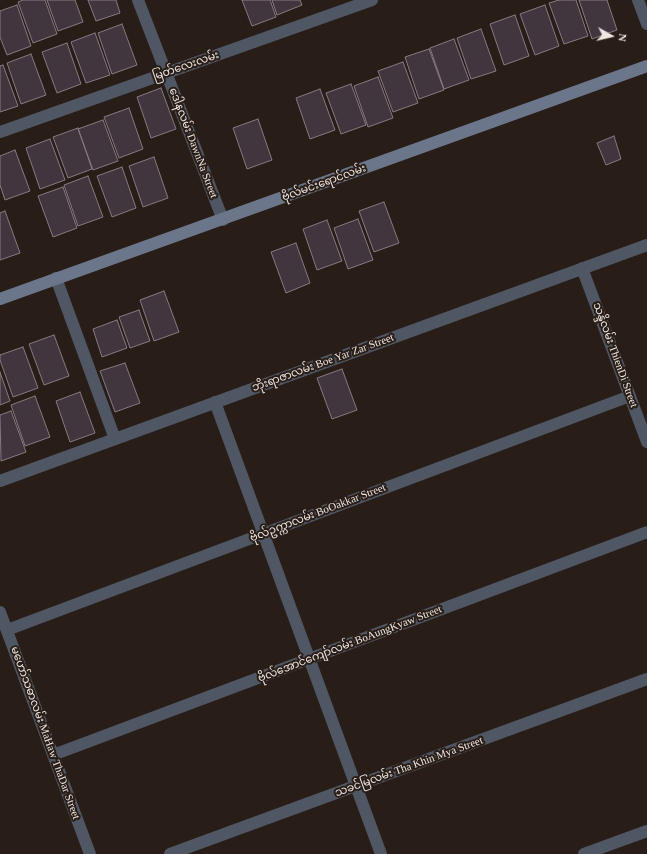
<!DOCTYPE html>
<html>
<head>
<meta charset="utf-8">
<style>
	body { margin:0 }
	#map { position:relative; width:647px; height:854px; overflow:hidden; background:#291d17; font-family:"Times New Roman",serif }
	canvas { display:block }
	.north { position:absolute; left:591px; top:16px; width:40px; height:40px; -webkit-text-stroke:3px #291d17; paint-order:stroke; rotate:98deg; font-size:11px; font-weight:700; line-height:16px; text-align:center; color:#efe7e3 }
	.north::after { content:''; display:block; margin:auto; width:14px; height:18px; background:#efe7e3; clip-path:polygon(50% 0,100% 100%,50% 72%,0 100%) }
</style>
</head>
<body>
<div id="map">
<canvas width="647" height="854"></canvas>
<div class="north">N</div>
</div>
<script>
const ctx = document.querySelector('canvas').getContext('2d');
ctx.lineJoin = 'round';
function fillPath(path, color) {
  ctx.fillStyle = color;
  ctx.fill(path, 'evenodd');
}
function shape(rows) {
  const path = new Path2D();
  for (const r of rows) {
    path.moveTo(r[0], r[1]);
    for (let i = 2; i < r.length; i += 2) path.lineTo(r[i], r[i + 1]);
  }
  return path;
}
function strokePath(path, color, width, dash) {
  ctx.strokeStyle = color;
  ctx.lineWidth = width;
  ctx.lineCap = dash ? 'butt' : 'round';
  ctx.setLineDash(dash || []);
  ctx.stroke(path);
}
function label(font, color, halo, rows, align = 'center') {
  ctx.font = font + ' "Times New Roman","Noto Sans Myanmar",serif';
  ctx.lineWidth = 4;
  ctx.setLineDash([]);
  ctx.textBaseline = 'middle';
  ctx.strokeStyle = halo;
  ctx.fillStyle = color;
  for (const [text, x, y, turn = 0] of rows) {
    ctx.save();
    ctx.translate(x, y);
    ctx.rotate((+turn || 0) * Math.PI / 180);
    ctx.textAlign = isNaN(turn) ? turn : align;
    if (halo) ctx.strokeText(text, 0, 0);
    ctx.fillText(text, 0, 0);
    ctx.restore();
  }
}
const building = shape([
	[23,0,45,0,57,34,33,43,18,2,23,0],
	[47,0,75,0,83,22,58,31,47,0],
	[88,0,116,0,120,13,96,21,88,0],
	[242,0,270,0,276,17,252,26,242,0],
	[272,0,300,0,302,5,277,15,272,0],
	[559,0,576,0,588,36,564,44,549,3,559,0],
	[579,0,607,0,617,30,592,39,579,0],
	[17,5,31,46,7,55,0,37,0,11,17,5],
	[545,5,559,46,535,55,520,14,545,5],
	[515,15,529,56,504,65,490,24,515,15],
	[122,24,137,65,112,74,98,33,122,24],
	[481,29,496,71,471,79,457,38,481,29],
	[95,33,110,75,86,83,71,42,95,33],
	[454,39,469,80,444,89,430,48,454,39],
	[67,43,81,84,57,93,42,52,67,43],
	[429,49,444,90,419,99,405,57,429,49],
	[31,54,46,95,21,104,7,63,31,54],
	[403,62,418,103,393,112,378,71,403,62],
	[3,65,18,106,0,112,0,66,3,65],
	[378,77,393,118,368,127,354,86,378,77],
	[351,84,366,125,341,134,326,93,351,84],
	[161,88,176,129,151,138,137,97,161,88],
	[320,89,335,130,310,139,296,98,320,89],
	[129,108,143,149,119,158,104,117,129,108],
	[258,119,272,160,247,169,233,128,258,119],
	[103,120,118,161,93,170,78,129,103,120],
	[78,128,92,169,68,178,53,137,78,128],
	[614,136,621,159,606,165,597,143,614,136],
	[50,139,65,180,40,189,26,148,50,139],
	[15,150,30,191,5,200,0,185,0,156,15,150],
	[154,157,168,198,143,207,129,166,154,157],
	[122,167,136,208,112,217,97,176,122,167],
	[88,176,103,217,78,226,64,185,88,176],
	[63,187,77,228,53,237,38,196,63,187],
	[384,202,399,243,374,252,359,211,384,202],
	[5,211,20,253,0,260,0,213,5,211],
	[358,219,373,260,348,269,334,228,358,219],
	[327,220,342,261,317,270,303,229,327,220],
	[296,243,310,283,286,293,271,252,296,243],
	[164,291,179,332,154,341,140,300,164,291],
	[139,310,150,341,130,348,119,317,139,310],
	[117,320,127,348,102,357,93,329,117,320],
	[54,335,69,376,44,385,29,344,54,335],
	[23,347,38,388,13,397,0,360,0,355,23,347],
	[125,363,140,403,115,412,100,371,125,363],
	[342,369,357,410,332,419,317,378,342,369],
	[0,372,10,401,0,405,0,372],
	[80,392,95,433,70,442,56,401,80,392],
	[35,396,50,437,25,446,11,405,35,396],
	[11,411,26,452,1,461,0,415,11,411]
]);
const street = shape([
	[138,0,223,220],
	[638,0,647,24],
	[0,132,372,0],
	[582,268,647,442],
	[56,278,115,439],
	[215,402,381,854],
	[0,481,647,245],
	[0,612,90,854],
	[7,630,630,396],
	[53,755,647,532],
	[170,854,647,679],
	[584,854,647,831]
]);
const secondary = shape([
	[0,299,647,66]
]);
const streetNames = [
	["မြတ်လေးလမ်း",186,66,-19],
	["ဒေါနလမ်း DawnNa Street",193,143,69],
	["ဗိုလ်မင်းရောင်လမ်း",324,183,-20],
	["သန္ဒိလမ်း ThienDi Street",615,355,70],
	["ဘိုးရာဇာလမ်း Boe Yar Zar Street",323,363,-20],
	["ဗိုလ်ဥက္ကာလမ်း BoOakkar Street",318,513,-21],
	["ဗိုလ်အောင်ကျော်လမ်း BoAungKyaw Street",350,644,-21],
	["မဟော်သဓာလမ်း MaHaw ThaDar Street",45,733,70],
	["သခင်မြလမ်း Tha Khin Mya Street",409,767,-20]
];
fillPath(building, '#42363e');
strokePath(building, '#887a84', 1);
strokePath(street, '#505764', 12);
strokePath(secondary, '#6b768b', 12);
label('11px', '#efe7e3', '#291d17', streetNames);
</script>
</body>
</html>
